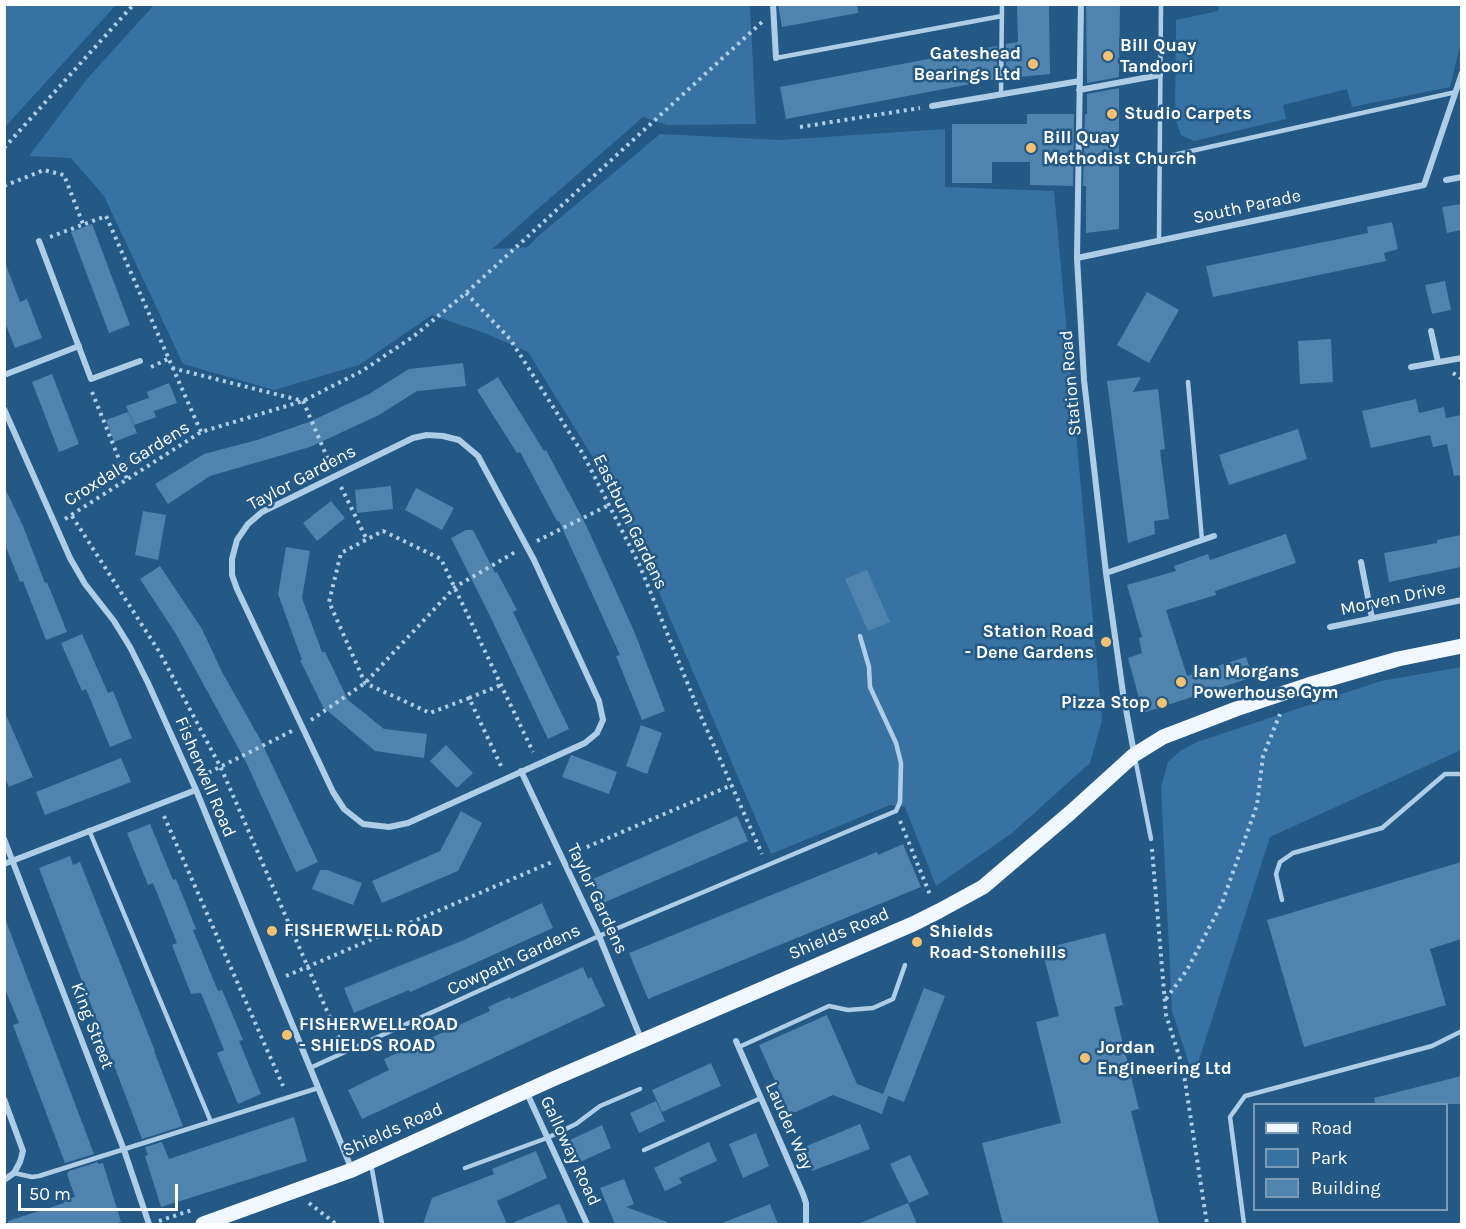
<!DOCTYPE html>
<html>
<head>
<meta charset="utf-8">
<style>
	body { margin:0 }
	#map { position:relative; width:1466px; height:1229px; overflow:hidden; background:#245885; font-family:Karla,sans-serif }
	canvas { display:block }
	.frame { position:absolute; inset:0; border:6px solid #fff; pointer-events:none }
	.legend { position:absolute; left:1253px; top:1103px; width:195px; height:108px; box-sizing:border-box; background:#245885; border:2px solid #7c9bb6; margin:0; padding:8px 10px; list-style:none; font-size:18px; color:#fff }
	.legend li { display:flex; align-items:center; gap:12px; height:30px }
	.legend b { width:30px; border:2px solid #7c9bb6 }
	.scale { position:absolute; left:18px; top:1184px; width:160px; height:27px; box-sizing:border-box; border:3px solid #fff; border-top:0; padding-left:8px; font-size:18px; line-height:21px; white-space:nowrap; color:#fff; -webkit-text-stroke:4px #245885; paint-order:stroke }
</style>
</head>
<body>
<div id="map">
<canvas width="1466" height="1229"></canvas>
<div class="frame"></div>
<ul class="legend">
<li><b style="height:8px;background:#f0f7fe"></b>Road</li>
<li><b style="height:16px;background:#3872a2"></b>Park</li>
<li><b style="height:16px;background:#5084af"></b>Building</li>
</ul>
<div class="scale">50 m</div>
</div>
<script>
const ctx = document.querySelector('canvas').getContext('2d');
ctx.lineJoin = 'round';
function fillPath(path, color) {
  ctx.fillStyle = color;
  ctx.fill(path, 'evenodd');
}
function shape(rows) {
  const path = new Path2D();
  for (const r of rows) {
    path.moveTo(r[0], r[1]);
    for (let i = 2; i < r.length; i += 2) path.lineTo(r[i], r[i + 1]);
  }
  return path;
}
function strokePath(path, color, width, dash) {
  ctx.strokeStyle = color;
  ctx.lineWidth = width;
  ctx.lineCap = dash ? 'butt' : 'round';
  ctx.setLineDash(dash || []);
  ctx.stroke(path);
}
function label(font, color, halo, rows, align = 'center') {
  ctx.font = font + ' Karla,sans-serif';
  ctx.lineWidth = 5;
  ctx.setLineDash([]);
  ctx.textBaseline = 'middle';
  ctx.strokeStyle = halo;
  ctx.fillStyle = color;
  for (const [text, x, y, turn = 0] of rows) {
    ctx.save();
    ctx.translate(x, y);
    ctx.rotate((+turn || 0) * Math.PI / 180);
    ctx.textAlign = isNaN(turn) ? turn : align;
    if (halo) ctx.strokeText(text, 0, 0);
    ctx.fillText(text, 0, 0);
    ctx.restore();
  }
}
const green = shape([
	[5,4,116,5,5,127,4,5],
	[154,5,750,5,756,124,667,125,643,117,492,249,528,247,536,238,660,134,780,140,945,129,945,187,1054,191,1102,720,1090,763,1012,833,936,886,905,807,890,805,771,854,646,562,592,456,528,352,487,334,432,315,359,365,274,390,183,364,104,196,71,158,29,156,87,79],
	[1219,5,1461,5,1461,42,1450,87,1352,107,1347,89,1283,105,1286,119,1194,141,1181,135,1175,118,1176,20,1218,11],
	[1461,667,1461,750,1270,837,1198,1063,1189,1064,1172,1011,1161,787,1168,762,1180,751,1197,742,1381,681]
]);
const building = shape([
	[778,4,857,4,858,13,782,27],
	[1017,4,1049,4,1050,74,1019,77,1019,73,1006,76,1006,44,1018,42],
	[1086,4,1120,4,1119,77,1087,83],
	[997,46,997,79,786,119,780,87],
	[1119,88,1119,229,1086,233,1086,186,1083,186,1085,114,1087,114,1087,94],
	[1027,114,1074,114,1073,186,1030,185,1030,162,992,162,992,183,952,183,952,124,1027,124],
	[1461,204,1461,230,1447,233,1442,207],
	[1392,222,1398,249,1384,253,1386,261,1213,297,1206,266,1368,233,1367,227],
	[92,224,130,325,109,333,71,232],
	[6,265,20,302,27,299,42,338,15,348,4,320],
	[1445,281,1451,310,1432,314,1425,285],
	[1147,292,1179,310,1149,363,1117,345],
	[1331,339,1333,382,1300,384,1298,341],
	[463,363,466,386,417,391,379,415,310,447,210,476,168,504,155,484,204,454,257,440,309,422,369,394,409,369],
	[52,374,79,444,59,452,32,382],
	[498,377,544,451,546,450,586,525,634,631,665,711,642,720,616,656,620,655,559,521,557,521,520,452,517,453,477,390],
	[1141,377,1133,392,1158,389,1165,449,1160,450,1169,519,1154,521,1155,534,1128,543,1107,381],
	[169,383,177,403,154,411,153,409,156,417,134,425,126,406,149,398,147,392],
	[1416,399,1419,413,1444,407,1446,418,1461,415,1461,475,1454,476,1447,444,1433,447,1430,435,1371,448,1362,411],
	[128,412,137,433,114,442,106,420],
	[1298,429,1307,459,1229,485,1219,455],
	[4,486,23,526,45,583,47,582,67,632,46,640,23,581,20,582,4,542],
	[391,486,393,509,357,513,355,490],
	[416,488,454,508,442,530,405,510],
	[331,501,345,518,317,541,303,523],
	[143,511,166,515,158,560,135,555],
	[466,530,473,530,495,573,497,572,517,610,513,612,569,729,548,739,491,618,451,538],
	[1286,534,1296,563,1215,591,1216,595,1166,610,1187,676,1246,657,1253,677,1143,713,1128,658,1142,653,1139,638,1142,637,1127,585,1176,571,1174,566,1208,554,1210,560],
	[1461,535,1461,567,1389,582,1384,553,1437,543,1437,540],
	[286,547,310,551,302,598,322,652,325,652,348,700,384,729,427,734,424,758,375,751,323,707,300,660,302,660,278,594],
	[160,566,202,629,222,672,260,739,318,862,296,872,246,762,176,634,140,579],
	[867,570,890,622,868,631,845,579],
	[82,634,108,693,113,691,132,738,110,747,86,689,82,691,61,643],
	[4,710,33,777,9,787,4,776],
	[641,725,662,733,647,774,626,766],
	[446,745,473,773,457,788,430,761],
	[571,755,617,772,609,794,562,777],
	[121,758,131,782,45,815,36,792],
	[461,811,482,823,458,871,382,903,372,881,440,851],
	[737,816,748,841,603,903,593,879],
	[150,824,173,880,176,879,196,929,193,930,218,991,222,990,243,1040,239,1041,261,1094,238,1104,217,1053,224,1050,201,993,191,994,172,945,177,943,153,883,148,885,127,833],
	[903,844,921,887,648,999,629,953,855,861,877,852,878,855],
	[70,856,73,865,80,862,155,1051,154,1051,183,1126,142,1139,39,868],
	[1461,862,1461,939,1430,949,1446,1005,1304,1047,1267,920],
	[320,870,327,870,362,883,353,905,312,889],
	[542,903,553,928,433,982,410,992,409,990,354,1013,344,988,464,940],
	[6,921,94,1154,65,1163,13,1025,19,1023,4,987],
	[1105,933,1123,1005,1114,1007,1139,1109,1131,1111,1159,1224,1003,1224,982,1143,1061,1123,1036,1022,1059,1016,1042,949],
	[583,967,588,979,591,977,605,1006,362,1119,348,1090,389,1070,384,1059,490,1011,488,1007,510,997,511,999],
	[924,988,945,996,904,1102,883,1094],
	[827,1015,857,1084,888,1096,882,1114,833,1095,796,1112,789,1112,759,1045],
	[711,1063,721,1086,662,1112,652,1090],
	[1461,1076,1461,1104,1375,1104,1374,1098],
	[656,1101,665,1121,639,1133,630,1113],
	[294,1117,307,1161,161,1207,145,1156,148,1155,145,1147,162,1142,169,1159],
	[860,1124,870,1149,812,1171,802,1148],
	[602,1125,611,1148,580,1162,570,1140],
	[756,1133,769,1166,743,1178,729,1144],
	[709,1142,717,1161,679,1178,682,1183,665,1191,654,1168],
	[536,1151,547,1178,497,1201,507,1224,423,1224,432,1198,494,1174,492,1169],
	[910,1155,929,1194,909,1203,890,1164],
	[98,1162,98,1164,103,1163,121,1222,112,1224,8,1224,8,1221,64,1203,63,1200,75,1197,67,1174,69,1171],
	[624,1179,634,1204,626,1207,667,1222,666,1224,615,1224,600,1188],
	[908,1203,917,1224,858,1224],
	[558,1204,560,1205,568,1224,510,1224],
	[770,1204,778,1224,720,1224]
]);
const path = shape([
	[800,127,920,108],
	[4,148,134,4],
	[4,186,44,170,64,175,83,224],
	[50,237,106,216,201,432],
	[466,293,510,339,583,454,639,564,700,714,762,854],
	[151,367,168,359],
	[172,368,303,401,330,464],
	[1453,373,1462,379],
	[92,392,127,479],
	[341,487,366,538],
	[72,516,160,653,221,768,341,1043],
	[65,519,201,432,303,401,362,371,414,336,466,293,762,22],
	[537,541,609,505],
	[469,698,501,685],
	[311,720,365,683,455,587,517,551],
	[501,766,469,698,430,713,365,683,329,602,341,553,383,531,441,559,533,752],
	[202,776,292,731],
	[164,816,283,1086],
	[900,821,931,897],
	[1152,849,1166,1015,1183,1068,1207,1224],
	[573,853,732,785],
	[286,976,552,862],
	[1166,999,1187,970,1222,903,1257,805,1263,756,1280,714],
	[309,1203,336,1224],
	[159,1221,192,1210]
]);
const lane = shape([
	[776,58,1002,16],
	[1001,93,1002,4],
	[1160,158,1456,92],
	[1159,241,1161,4],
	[1188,382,1202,540],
	[1135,758,1151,839],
	[89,830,211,1122],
	[1282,900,1276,874,1280,862,1293,853,1382,828,1445,774,1462,774],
	[739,1047,829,1006,848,1010,873,1008,893,999,905,965],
	[310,1068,599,936,896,811,900,802,901,763,896,743,870,687,869,667,860,636],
	[644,1150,761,1098],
	[371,1164,382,1224],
	[465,1168,547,1138,576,1124,600,1106,640,1089],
	[14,1173,32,1177,39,1176,318,1088],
	[1244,1224,1230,1117,1245,1096,1432,1046,1462,1031]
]);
const street = shape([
	[773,4,776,58],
	[1081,4,1077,258,1084,380,1106,573,1123,693,1134,753],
	[1079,90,1160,75],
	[932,106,1080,81],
	[1446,180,1462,177],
	[39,241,91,379,140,361],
	[1077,258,1424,185,1462,73],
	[1431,331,1438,362],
	[1411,367,1462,358],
	[4,375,79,346],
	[4,409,70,558,85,584,114,621,130,647,148,683,196,790,352,1170],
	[427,435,443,436,459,440,478,456,534,560,599,701,603,720,597,733,585,743,408,823,389,827,363,824,344,809,333,792,237,589,232,575,232,559,237,540,248,524,262,512,413,438,427,435],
	[1361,562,1372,618],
	[1106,573,1214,536],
	[1330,627,1462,600],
	[521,771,599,936,641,1039],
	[4,839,124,1150,149,1224],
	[4,864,196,790],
	[736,1041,803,1194,806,1203,806,1224],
	[526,1091,587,1224],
	[4,1099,23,1151,20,1162,14,1173,4,1180]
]);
const primary = shape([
	[203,1224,352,1170,553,1079,913,924,939,911,983,887,1070,813,1134,755,1163,737,1236,709,1308,685,1398,659,1462,646]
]);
const markers = [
	[1108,56,6,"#f3c171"],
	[1033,64,6,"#f3c171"],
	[1112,114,6,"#f3c171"],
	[1031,148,6,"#f3c171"],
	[1106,642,6,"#f3c171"],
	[1181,682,6,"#f3c171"],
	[1162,703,6,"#f3c171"],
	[272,931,6,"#f3c171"],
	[917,942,6,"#f3c171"],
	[287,1035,6,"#f3c171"],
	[1085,1058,6,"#f3c171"]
];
const poiNames = [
	["Bill Quay",1120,46],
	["Tandoori",1120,67],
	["Gateshead",1021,54,"right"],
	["Bearings Ltd",1021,75,"right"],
	["Studio Carpets",1124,114],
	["Bill Quay",1043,138],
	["Methodist Church",1043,159],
	["Station Road",1094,632,"right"],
	["- Dene Gardens",1094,653,"right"],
	["Ian Morgans",1193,672],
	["Powerhouse Gym",1193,693],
	["Pizza Stop",1150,703,"right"],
	["FISHERWELL ROAD",284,931],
	["Shields",929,932],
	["Road-Stonehills",929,953],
	["FISHERWELL ROAD",299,1025],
	["- SHIELDS ROAD",299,1046],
	["Jordan",1097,1048],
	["Engineering Ltd",1097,1069]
];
const streetNames = [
	["South Parade",1247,207,-12],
	["Station Road",1071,383,-95],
	["Croxdale Gardens",127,464,-32],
	["Taylor Gardens",302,478,-28],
	["Eastburn Gardens",630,522,64],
	["Morven Drive",1393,599,-12],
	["Fisherwell Road",205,777,67],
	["Taylor Gardens",597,899,65],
	["Shields Road",839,934,-23],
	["Cowpath Gardens",514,960,-25],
	["King Street",92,1026,69],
	["Lauder Way",789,1126,66],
	["Shields Road",393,1130,-24],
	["Galloway Road",570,1151,65]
];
fillPath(green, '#3872a2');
fillPath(building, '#5084af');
strokePath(path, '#aecee8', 4, [3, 4.5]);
strokePath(lane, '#aecee8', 4.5);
strokePath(street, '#aecee8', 6);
strokePath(primary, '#f0f7fe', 15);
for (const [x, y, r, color] of markers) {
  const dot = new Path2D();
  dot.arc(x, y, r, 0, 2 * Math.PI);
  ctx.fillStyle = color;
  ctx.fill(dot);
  strokePath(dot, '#245885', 2);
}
label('bold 18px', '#fff', '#245885', poiNames, 'left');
label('18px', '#fff', '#245885', streetNames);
</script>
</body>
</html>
